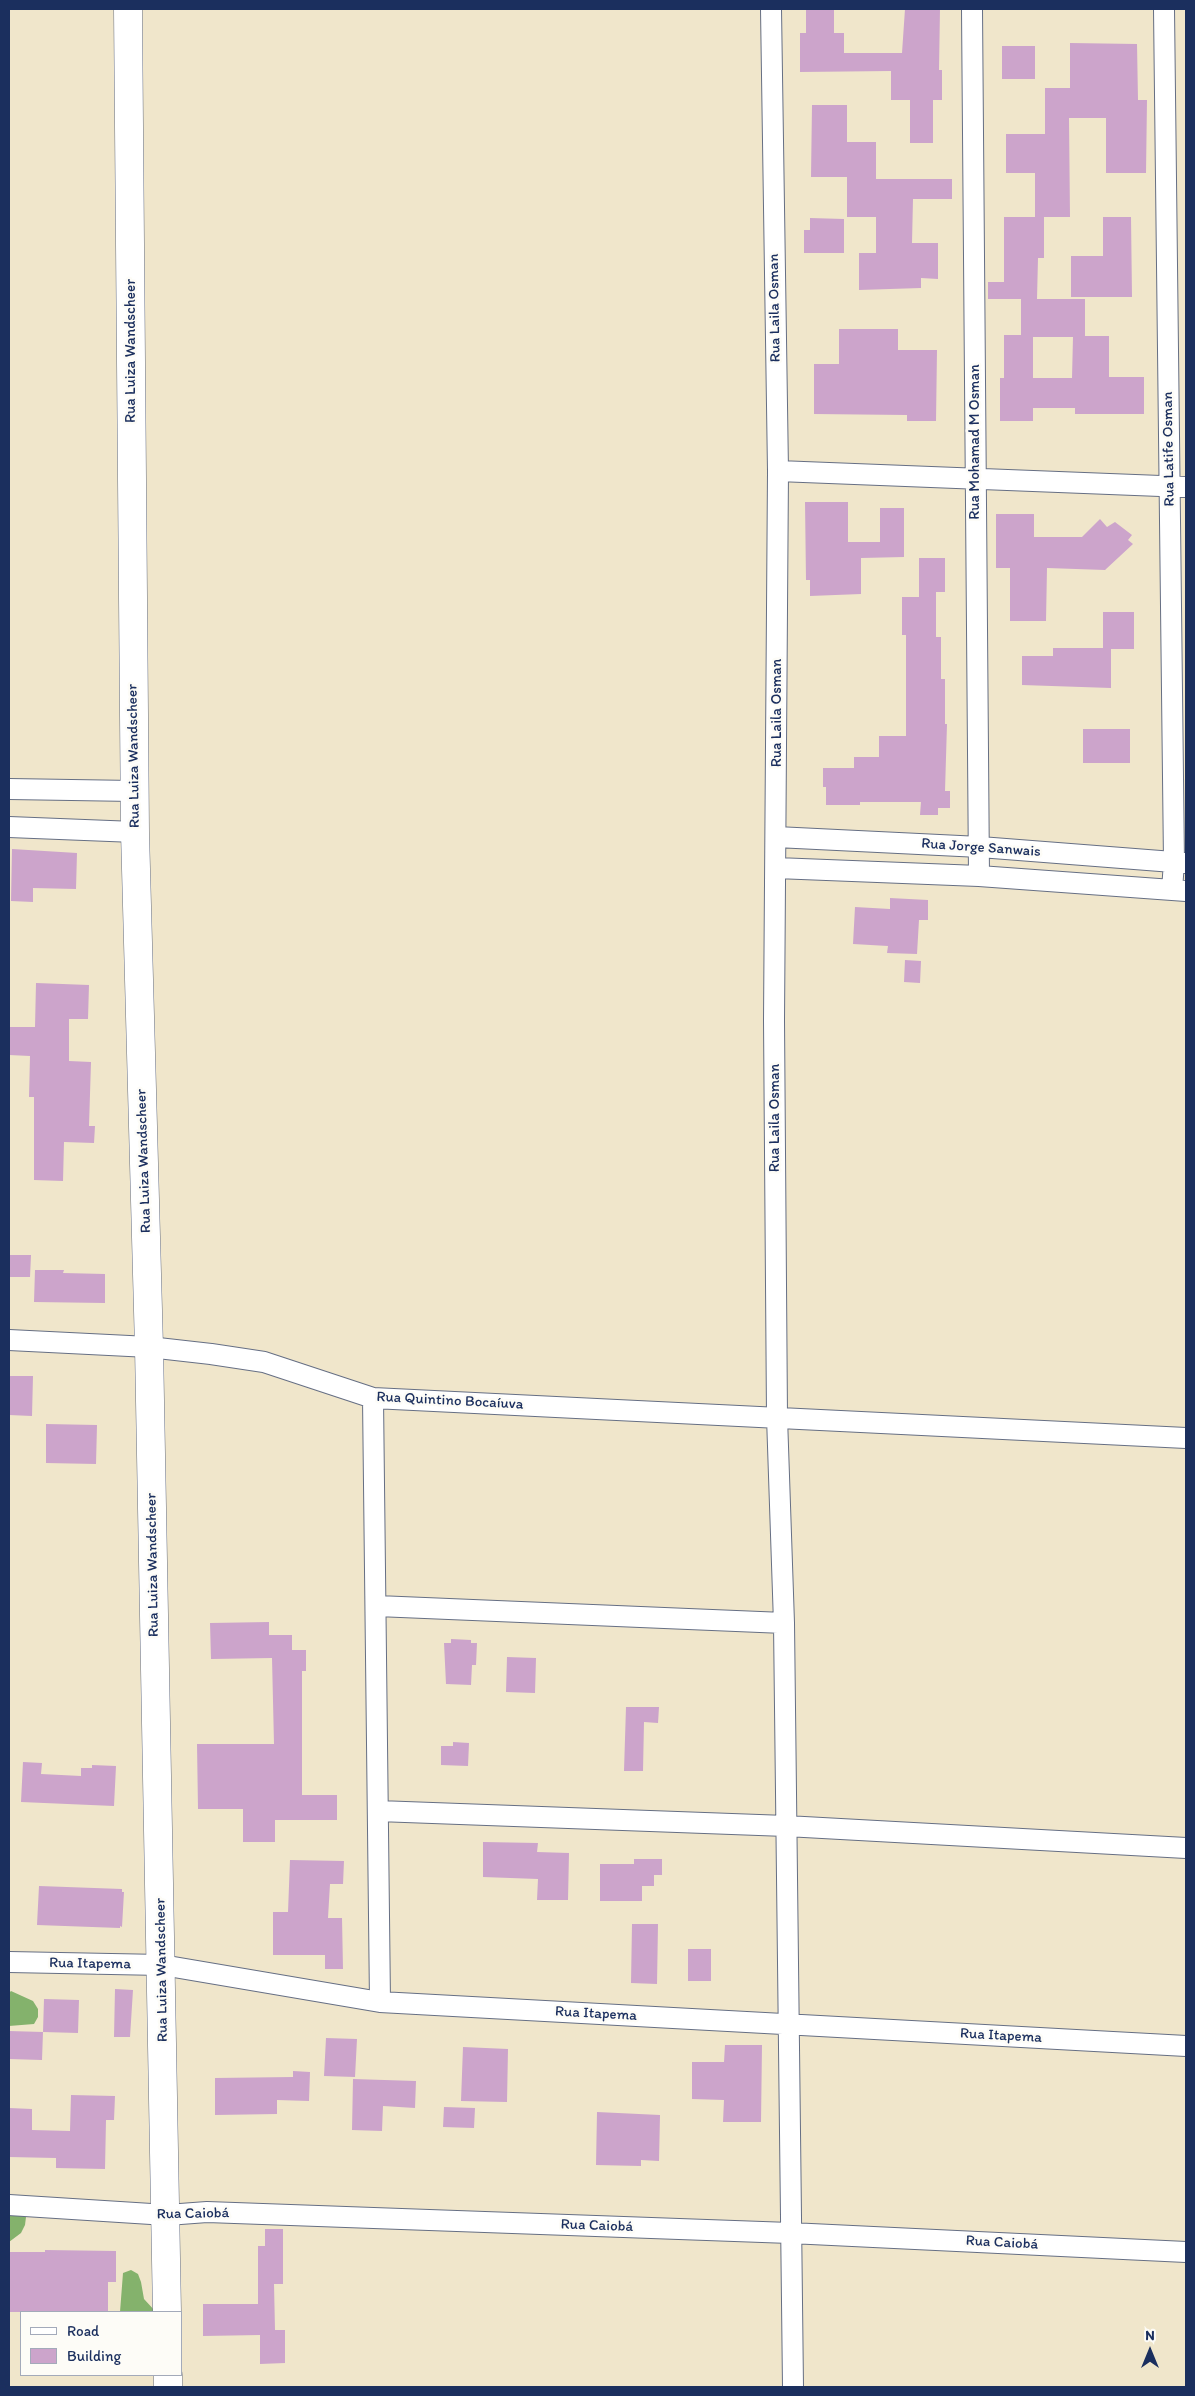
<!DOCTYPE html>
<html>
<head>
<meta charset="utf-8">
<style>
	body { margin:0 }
	#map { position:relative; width:1195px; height:2396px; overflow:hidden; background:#f0e6cb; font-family:Itim,sans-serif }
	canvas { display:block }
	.frame { position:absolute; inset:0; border:10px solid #1b2f5e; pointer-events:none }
	.legend { position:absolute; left:20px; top:2311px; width:162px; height:65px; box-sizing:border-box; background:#fdfcf7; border:1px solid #a3aaba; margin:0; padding:6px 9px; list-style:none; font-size:15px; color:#1b2f5e }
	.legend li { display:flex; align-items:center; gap:10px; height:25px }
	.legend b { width:25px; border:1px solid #a3aaba }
	.north { position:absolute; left:1125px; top:2326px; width:50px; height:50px; -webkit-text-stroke:4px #fdfcf7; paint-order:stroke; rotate:0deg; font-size:14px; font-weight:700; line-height:20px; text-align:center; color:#1b2f5e }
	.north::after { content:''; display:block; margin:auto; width:18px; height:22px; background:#1b2f5e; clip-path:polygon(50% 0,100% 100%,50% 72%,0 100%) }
</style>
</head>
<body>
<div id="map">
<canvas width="1195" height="2396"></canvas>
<div class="frame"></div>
<ul class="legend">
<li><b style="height:6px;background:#fff"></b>Road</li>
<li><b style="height:14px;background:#cca4cb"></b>Building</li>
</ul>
<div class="north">N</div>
</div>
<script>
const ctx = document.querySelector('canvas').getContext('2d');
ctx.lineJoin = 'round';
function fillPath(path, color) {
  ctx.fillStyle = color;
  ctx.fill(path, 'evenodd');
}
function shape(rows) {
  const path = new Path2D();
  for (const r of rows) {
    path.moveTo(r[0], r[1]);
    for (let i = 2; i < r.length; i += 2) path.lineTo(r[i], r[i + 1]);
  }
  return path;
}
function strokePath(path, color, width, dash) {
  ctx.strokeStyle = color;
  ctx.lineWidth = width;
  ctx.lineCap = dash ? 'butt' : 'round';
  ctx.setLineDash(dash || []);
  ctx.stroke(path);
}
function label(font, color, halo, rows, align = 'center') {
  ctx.font = font + ' Itim,sans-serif';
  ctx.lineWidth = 5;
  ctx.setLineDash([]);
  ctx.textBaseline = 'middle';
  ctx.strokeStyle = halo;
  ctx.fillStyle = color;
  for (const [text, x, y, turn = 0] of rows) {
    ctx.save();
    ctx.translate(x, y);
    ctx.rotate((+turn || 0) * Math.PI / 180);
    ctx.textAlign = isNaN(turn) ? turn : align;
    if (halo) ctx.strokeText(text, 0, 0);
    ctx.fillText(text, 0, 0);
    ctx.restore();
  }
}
const forest = shape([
	[11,1991,33,2001,38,2009,38,2017,34,2024,9,2026,9,1993],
	[18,2214,26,2217,25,2225,21,2233,9,2242,9,2215],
	[131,2270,138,2274,141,2282,144,2299,156,2312,120,2312,123,2273]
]);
const building = shape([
	[806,9,834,9,834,33,844,33,844,53,902,53,905,9,940,9,939,70,942,70,942,100,933,100,933,143,910,143,910,100,891,100,891,71,800,72,800,33,806,33],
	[1070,43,1137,44,1138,100,1147,100,1146,173,1106,173,1106,118,1069,118,1070,217,1035,217,1035,173,1006,173,1006,134,1045,134,1045,88,1070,88],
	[1002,46,1035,46,1035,79,1002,79],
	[812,105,847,105,847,142,876,142,876,179,952,179,952,199,913,199,912,243,938,243,938,279,921,278,921,288,859,290,859,253,876,253,876,217,847,217,847,177,811,177],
	[1004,217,1044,217,1044,258,1038,258,1037,299,1085,299,1085,336,1109,336,1109,377,1144,377,1144,414,1075,414,1075,408,1033,408,1033,421,1000,421,1000,378,1004,378,1004,335,1021,335,1021,299,988,299,988,282,1004,282],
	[1033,337,1073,337,1072,378,1033,378],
	[1103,217,1131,217,1132,297,1071,297,1071,256,1103,256],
	[810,218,844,219,844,253,804,253,804,230,810,230],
	[839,329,898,329,898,350,937,350,936,421,907,421,907,415,814,414,814,364,839,364],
	[805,502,848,502,848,542,880,542,880,508,904,508,904,557,861,558,861,594,810,596,810,580,806,580],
	[996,514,1034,514,1034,537,1082,537,1100,519,1107,527,1115,522,1132,535,1128,540,1133,544,1105,570,1047,568,1046,621,1010,621,1010,568,996,568],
	[919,558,945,558,945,592,936,592,936,637,941,637,941,679,945,679,945,724,947,724,945,791,950,791,950,808,938,808,938,815,920,815,921,802,860,802,860,805,826,805,826,787,823,787,823,768,854,768,854,757,879,757,879,736,906,736,906,635,902,635,902,597,919,597],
	[1103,612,1134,612,1134,649,1111,649,1111,688,1022,685,1022,656,1053,656,1053,648,1103,648],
	[1083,729,1130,729,1130,763,1083,763],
	[12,849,77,853,76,889,33,888,33,902,11,901],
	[890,898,928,900,928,920,919,920,917,954,887,953,888,946,853,944,855,907,890,909],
	[905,960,921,961,920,983,904,982],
	[36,983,89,985,88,1019,69,1019,69,1061,91,1062,89,1126,95,1126,94,1143,64,1142,63,1181,34,1180,34,1097,29,1097,30,1056,9,1055,9,1027,35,1027],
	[9,1255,31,1255,30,1277,9,1277],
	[35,1270,64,1270,63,1273,105,1274,105,1303,34,1302],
	[9,1376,33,1376,32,1416,9,1415],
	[46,1424,97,1425,96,1464,46,1463],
	[269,1622,269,1635,292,1635,292,1650,306,1650,306,1671,302,1671,302,1795,337,1795,337,1820,275,1820,275,1842,243,1842,243,1809,198,1809,197,1744,274,1744,272,1658,211,1659,210,1623],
	[451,1639,471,1640,471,1643,477,1643,476,1665,472,1665,471,1685,446,1684,444,1643,451,1643],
	[507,1657,536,1658,535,1693,506,1692],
	[626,1707,659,1707,658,1723,644,1722,643,1771,624,1771],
	[453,1742,469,1743,468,1766,441,1765,441,1746,453,1746],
	[23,1762,42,1763,41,1774,81,1776,81,1768,92,1768,92,1765,116,1766,114,1806,21,1802],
	[483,1842,538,1843,537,1852,569,1853,568,1900,537,1900,538,1879,483,1877],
	[634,1859,662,1859,662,1875,654,1875,654,1886,642,1886,642,1901,600,1901,600,1864,634,1864],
	[290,1860,344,1861,343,1884,330,1884,328,1918,342,1918,343,1969,325,1969,325,1955,273,1955,273,1912,288,1912],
	[39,1886,122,1889,122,1892,124,1892,122,1927,120,1926,120,1928,37,1925],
	[632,1924,658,1924,657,1984,631,1983],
	[688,1949,711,1949,711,1981,688,1981],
	[115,1989,133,1990,130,2037,114,2037],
	[44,1999,79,2000,78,2033,43,2032],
	[9,2031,43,2032,42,2060,9,2059],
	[326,2038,357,2039,355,2077,324,2076],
	[725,2045,762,2045,761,2122,723,2122,724,2100,692,2099,692,2062,724,2062],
	[463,2047,508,2049,507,2102,461,2101],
	[293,2071,310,2072,309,2101,277,2100,277,2114,215,2115,215,2078,293,2077],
	[353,2079,416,2081,415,2108,383,2106,382,2131,352,2130],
	[71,2095,115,2096,114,2120,106,2120,105,2169,56,2168,56,2158,9,2157,9,2108,32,2109,32,2130,70,2131],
	[444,2107,475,2108,474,2128,443,2127],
	[597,2112,660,2115,659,2161,641,2160,641,2166,596,2165],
	[265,2229,283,2229,283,2284,274,2284,275,2330,285,2330,285,2363,260,2364,260,2335,203,2336,203,2304,258,2304,258,2246,265,2246],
	[45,2250,116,2251,116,2282,108,2282,108,2312,9,2312,9,2252,45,2252]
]);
const minor = shape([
	[771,9,778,471,774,1020,777,1417,784,1623,793,2387],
	[972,9,979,876],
	[1164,9,1174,862,1172,890],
	[778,471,1186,487],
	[9,789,134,791],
	[9,827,135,832],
	[776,837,980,847,1186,863],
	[776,868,979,876,1186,891],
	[9,1340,149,1347,211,1354,264,1362,373,1398,1186,1438],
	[373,1398,380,2002],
	[377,1606,784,1623],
	[378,1811,786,1826,1186,1848],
	[9,1962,162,1965,380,2002,1186,2046],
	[9,2205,167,2215,207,2212,790,2233,1186,2252]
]);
const secondary = shape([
	[128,9,135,832,149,1347,167,2312],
	[168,2375,168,2387]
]);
const streetNames = [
	["Rua Laila Osman",775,308,-91],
	["Rua Luiza Wandscheer",131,351,-90],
	["Rua Mohamad M Osman",975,442,-90],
	["Rua Latife Osman",1169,449,-91],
	["Rua Laila Osman",777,713,-90],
	["Rua Luiza Wandscheer",134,756,-91],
	["Rua Jorge Sanwais",981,848,4],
	["Rua Laila Osman",775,1118,-90],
	["Rua Luiza Wandscheer",144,1161,-92],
	["Rua Quintino Bocaíuva",450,1401,3],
	["Rua Luiza Wandscheer",153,1565,-91],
	["Rua Itapema",90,1964,1],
	["Rua Luiza Wandscheer",162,1970,-91],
	["Rua Itapema",596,2014,3],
	["Rua Itapema",1001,2036,3],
	["Rua Caiobá",193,2214,-1],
	["Rua Caiobá",597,2226,2],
	["Rua Caiobá",1002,2243,3]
];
fillPath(forest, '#84b26c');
fillPath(building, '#cca4cb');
strokePath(minor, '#666f84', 22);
strokePath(secondary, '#666f84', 29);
strokePath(minor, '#fff', 20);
strokePath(secondary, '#fff', 28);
label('15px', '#1b2f5e', '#fdfcf7', streetNames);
</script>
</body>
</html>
